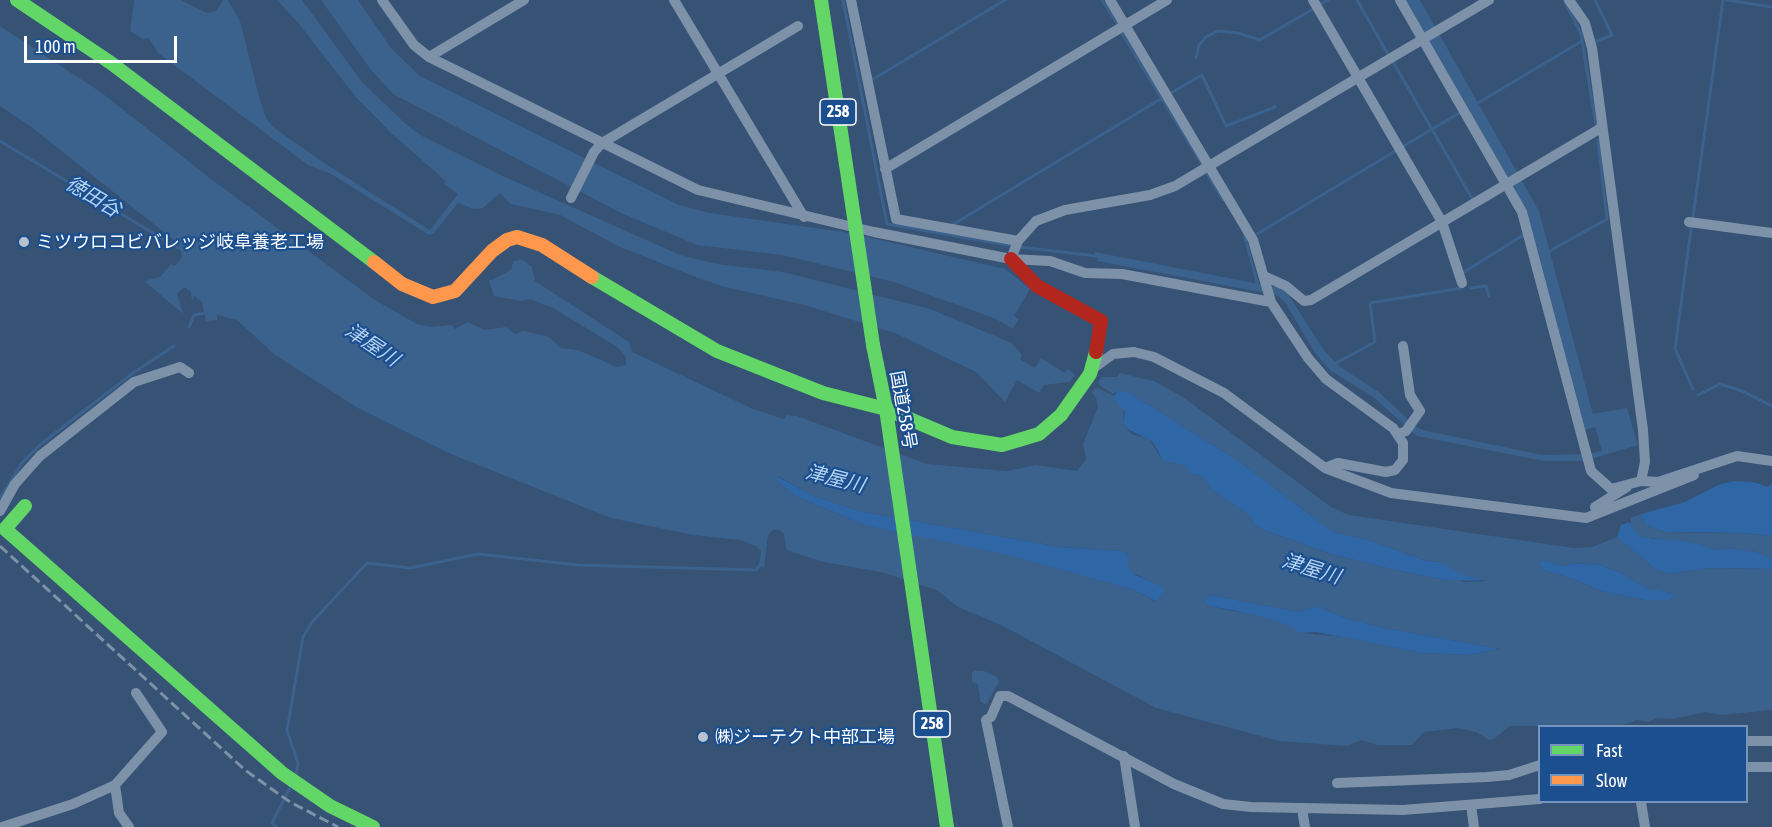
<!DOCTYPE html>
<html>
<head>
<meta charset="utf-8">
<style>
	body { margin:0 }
	#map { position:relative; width:1772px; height:827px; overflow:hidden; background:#365274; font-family:"Asap Condensed",sans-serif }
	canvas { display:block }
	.legend { position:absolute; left:1538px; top:725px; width:210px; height:78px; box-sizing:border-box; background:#1b4f8f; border:2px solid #7695bc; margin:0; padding:8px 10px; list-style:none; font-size:18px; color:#fff }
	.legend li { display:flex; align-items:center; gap:12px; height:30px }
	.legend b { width:30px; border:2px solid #7695bc }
	.scale { position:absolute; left:24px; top:36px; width:153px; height:27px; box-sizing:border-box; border:3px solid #fff; border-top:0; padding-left:8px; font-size:18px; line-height:21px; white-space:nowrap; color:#fff; -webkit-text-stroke:4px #1b4f8f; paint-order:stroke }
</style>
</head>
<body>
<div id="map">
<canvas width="1772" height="827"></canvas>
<ul class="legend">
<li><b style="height:8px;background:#63d668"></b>Fast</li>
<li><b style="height:8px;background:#ff974d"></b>Slow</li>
</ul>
<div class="scale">100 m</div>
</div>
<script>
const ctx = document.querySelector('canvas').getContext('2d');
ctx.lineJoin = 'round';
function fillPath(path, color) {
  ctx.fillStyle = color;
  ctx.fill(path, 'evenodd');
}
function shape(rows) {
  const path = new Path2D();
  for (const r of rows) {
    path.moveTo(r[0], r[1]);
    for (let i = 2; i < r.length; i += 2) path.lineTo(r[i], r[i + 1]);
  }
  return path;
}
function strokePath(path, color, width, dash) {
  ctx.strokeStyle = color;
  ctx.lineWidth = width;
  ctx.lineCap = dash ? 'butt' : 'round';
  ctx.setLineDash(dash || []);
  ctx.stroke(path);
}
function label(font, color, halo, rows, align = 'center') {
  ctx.font = font + ' "Asap Condensed","Noto Sans JP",sans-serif';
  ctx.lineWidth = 4.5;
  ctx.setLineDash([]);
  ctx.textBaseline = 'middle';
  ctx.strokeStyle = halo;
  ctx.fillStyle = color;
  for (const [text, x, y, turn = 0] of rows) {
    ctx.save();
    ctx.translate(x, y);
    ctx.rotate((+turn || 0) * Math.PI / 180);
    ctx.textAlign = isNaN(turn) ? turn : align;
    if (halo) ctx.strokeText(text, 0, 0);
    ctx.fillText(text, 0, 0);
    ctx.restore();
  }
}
const green = shape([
	[1119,390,1128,392,1240,462,1333,532,1366,539,1427,561,1440,562,1487,580,1451,581,1399,571,1334,555,1263,530,1254,525,1250,516,1212,490,1203,477,1188,473,1186,467,1178,464,1163,461,1153,442,1126,428,1123,422,1125,412,1112,398],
	[778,477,814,496,859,511,1060,547,1122,551,1127,554,1135,575,1160,585,1165,589,1164,593,1157,602,1134,590,1035,563,867,526,795,496,775,480],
	[1734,481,1753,482,1768,487,1772,483,1772,536,1742,533,1665,532,1645,525,1641,514,1685,502,1718,485],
	[1629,522,1652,539,1663,538,1698,543,1714,550,1730,548,1761,553,1772,559,1772,569,1709,568,1669,574,1655,569,1617,537,1621,525],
	[1541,560,1565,566,1573,563,1600,565,1619,572,1650,590,1661,590,1676,596,1669,600,1644,600,1601,591,1573,579,1543,570,1539,564],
	[1212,595,1298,612,1317,606,1345,618,1385,628,1500,649,1469,655,1422,653,1316,632,1301,633,1237,611,1208,606,1203,599]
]);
const water = shape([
	[134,0,181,0,207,13,216,11,223,0,228,0,240,21,259,97,266,118,273,127,327,165,430,230,458,194,444,184,446,182,438,174,392,134,355,96,299,24,277,0,302,0,362,82,408,126,422,136,505,177,680,255,717,264,783,272,930,309,1012,343,1022,355,1020,359,1035,368,1041,358,1065,373,1067,369,1075,374,1070,382,1044,385,1039,393,1017,380,1005,402,976,372,895,333,804,305,725,287,698,278,618,246,560,215,511,204,500,193,483,208,474,209,458,203,433,234,429,235,331,174,308,165,158,53,149,38,143,39,130,31],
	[321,0,358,0,391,48,420,76,679,205,710,213,850,233,1005,269,1030,289,1014,316,1019,319,1013,329,996,319,894,282,782,255,697,245,621,213,393,94,371,70],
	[1404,0,1420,0,1539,211,1593,414,1627,408,1638,445,1584,461,1544,461,1417,436,1373,397,1331,371,1315,353,1285,302,1276,295,1097,261,1098,258,1094,257,1095,252,1285,289,1323,349,1339,366,1380,393,1416,427,1423,430,1542,455,1587,454,1602,451,1595,427,1583,430,1533,239],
	[0,26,102,93,211,179,375,300,417,324,430,327,451,325,455,329,468,322,485,330,506,327,515,334,524,331,549,337,561,348,578,350,617,367,626,365,626,357,617,347,553,308,530,299,521,301,494,296,489,281,511,270,513,262,522,259,532,267,535,281,629,342,632,352,751,408,784,419,786,415,797,416,927,464,1007,471,1036,465,1077,471,1086,459,1083,444,1098,407,1096,397,1092,393,1095,388,1098,388,1113,395,1115,402,1124,408,1123,422,1126,428,1132,434,1149,439,1163,461,1178,464,1188,468,1188,473,1203,477,1212,490,1250,516,1254,525,1263,530,1334,555,1399,571,1451,581,1455,579,1463,582,1486,581,1463,575,1440,562,1427,561,1366,539,1333,532,1240,462,1128,392,1119,390,1113,394,1100,386,1098,382,1102,377,1117,377,1119,373,1154,381,1183,397,1331,507,1349,515,1574,548,1592,547,1617,537,1655,569,1670,574,1709,568,1772,569,1772,710,1722,715,1705,712,1673,719,1658,718,1648,722,1637,720,1621,726,1510,726,1494,739,1489,740,1476,732,1458,728,1424,732,1412,745,1377,745,1361,740,1347,746,1279,741,1156,708,1001,625,958,607,937,590,881,572,823,562,792,552,786,549,784,534,779,530,773,530,768,535,764,568,759,565,761,551,756,546,740,540,693,535,611,518,451,454,358,408,275,355,237,320,217,315,217,320,206,321,202,302,195,296,192,301,191,292,184,287,177,294,183,314,144,281,160,277,171,264,175,266,182,257,179,244,30,126,0,106],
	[779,477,814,496,859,511,1060,547,1122,551,1127,554,1130,572,1160,585,1164,589,1164,593,1156,602,1134,590,1005,554,867,526,795,496,775,480],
	[1541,560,1565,566,1573,563,1600,565,1619,572,1650,590,1661,590,1676,596,1669,600,1644,600,1601,591,1573,579,1543,570,1540,564],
	[1212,595,1298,612,1317,606,1345,618,1385,628,1500,649,1469,655,1422,653,1344,637,1301,633,1289,625,1264,617,1208,606,1203,599],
	[1641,514,1645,525,1665,532,1742,533,1772,536,1772,559,1756,552,1730,548,1714,550,1698,543,1641,537,1631,526,1631,518],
	[975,671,984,671,997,677,999,682,986,705,980,701,978,685,972,682,972,673]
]);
const stream = shape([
	[843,0,887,224,1013,246],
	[1102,0,1118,25],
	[1357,0,1389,56],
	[1564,0,1581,34,1596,126],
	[1727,0,1772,7],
	[1319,5,1328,0],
	[1121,32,1203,166],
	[1595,42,1612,35,1595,0],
	[1196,58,1199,45,1206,37,1218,31,1238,33,1260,40,1313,9],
	[1393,62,1473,200],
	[870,81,1005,0],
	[1171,93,1202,75,1226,126,1275,107],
	[1478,103,1582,41],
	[0,141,178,248,184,248],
	[1402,147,1461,112],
	[1207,174,1223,200],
	[1696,220,1693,217,1723,0],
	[952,225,1164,97],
	[1691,229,1675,349,1693,389],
	[1244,234,1258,286],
	[1257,234,1397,150],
	[1019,247,1096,256],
	[1548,252,1607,219,1598,140],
	[1464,272,1525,234],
	[1471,288,1486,286,1489,296],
	[189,327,194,315,205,313],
	[1334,364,1375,342,1370,303,1462,288],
	[1698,395,1720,384,1742,391,1772,406],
	[0,498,22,463,41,444,133,373,174,346],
	[296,775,298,763,287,730,303,637,312,622,367,563,410,568,478,554,578,565,756,570,762,563],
	[276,827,272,823,291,786]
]);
const street = shape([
	[382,0,414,45,429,57,698,190,874,232,1011,259,1050,261,1085,273,1122,274,1271,302],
	[674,0,804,217],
	[851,0,896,219,1018,241],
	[1110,0,1253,240,1271,302,1308,358,1326,379,1393,428,1403,443,1403,460,1395,470,1386,472,1338,463,1325,468],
	[1313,0,1442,222,1462,283],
	[1400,0,1522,212,1591,471,1611,489,1641,481,1658,482,1737,456,1772,461],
	[1569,0,1585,23,1592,48,1643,430,1645,462,1641,481],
	[429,57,524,0],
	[885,169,1167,0],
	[571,198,594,152,602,143,798,26],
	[1689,222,1772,233],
	[1011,259,1018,241,1036,221,1065,210,1150,195,1175,186,1489,0],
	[1264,276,1286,286,1304,301,1311,300,1601,128],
	[1091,370,1113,354,1134,352,1154,357,1224,393,1325,468,1391,493,1586,518,1694,475],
	[1399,434,1406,431,1420,411,1410,395,1403,346],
	[1595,507,1627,487],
	[0,511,15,484,40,456,134,382,180,367,189,373],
	[1746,741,1772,741],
	[1124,756,1135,827],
	[1746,767,1772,767],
	[1337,783,1487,777,1509,775,1540,765],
	[115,785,119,813,129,827],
	[1641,802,1645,827],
	[1471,805,1474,827],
	[1302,809,1305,827],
	[2,827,73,804,115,785,162,732,136,693],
	[1008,827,986,720,991,717,1000,696,1008,696,1174,784,1223,804,1251,807,1403,810,1540,799]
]);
const fast = shape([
	[17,0,111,63,374,262],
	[821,0,855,224],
	[592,277,717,351,823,393,886,409,952,437,1002,445,1039,434,1061,415,1090,374,1096,352],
	[873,345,886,409,947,827],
	[25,506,5,529,282,773,330,806,373,827]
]);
const slow = shape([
	[374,262,402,284,433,297,455,291,492,251,507,240,517,237,542,245,592,277]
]);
const jam = shape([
	[1011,259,1037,286,1101,321,1096,352]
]);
const rail = shape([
	[0,546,245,770,290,802,338,827]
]);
const fastBridge = shape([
	[855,224,873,345]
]);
const markers = [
	[24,242,6,"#b9c2ce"],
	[703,737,6,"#b9c2ce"]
];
const shields = [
	[838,112,36],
	[932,724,36]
];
const shieldNames = [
	["258",838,112],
	["258",932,724]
];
const poiNames = [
	["ミツウロコビバレッジ岐阜養老工場",36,242],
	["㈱ジーテクト中部工場",715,737]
];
const streetNames = [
	["国道258号",903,410,80]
];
const waterNames = [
	["徳田谷",93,197,31],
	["津屋川",372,345,34],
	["津屋川",835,479,14],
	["津屋川",1311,569,17]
];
fillPath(green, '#2f66a5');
fillPath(water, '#3b618d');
strokePath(stream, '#3b618d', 3);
strokePath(street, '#7d92a8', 10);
strokePath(fast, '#63d668', 14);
strokePath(slow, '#ff974d', 14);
strokePath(jam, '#b3261e', 14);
strokePath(rail, '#7e92a7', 3, [10, 4.5]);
strokePath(fastBridge, '#63d668', 14);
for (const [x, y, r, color] of markers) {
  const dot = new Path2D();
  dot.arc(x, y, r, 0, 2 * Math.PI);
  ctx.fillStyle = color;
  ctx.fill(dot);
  strokePath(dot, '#1b4f8f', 2);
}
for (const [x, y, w] of shields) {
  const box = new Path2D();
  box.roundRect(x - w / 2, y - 13, w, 26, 4.5);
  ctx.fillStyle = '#1b4f8f';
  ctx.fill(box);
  strokePath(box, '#fff', 1.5);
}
label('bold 16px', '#fff', null, shieldNames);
label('18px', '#fff', '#1b4f8f', poiNames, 'left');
label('18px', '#fff', '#1b4f8f', streetNames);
label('italic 20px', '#b5d3f5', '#1b4f8f', waterNames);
</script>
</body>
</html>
